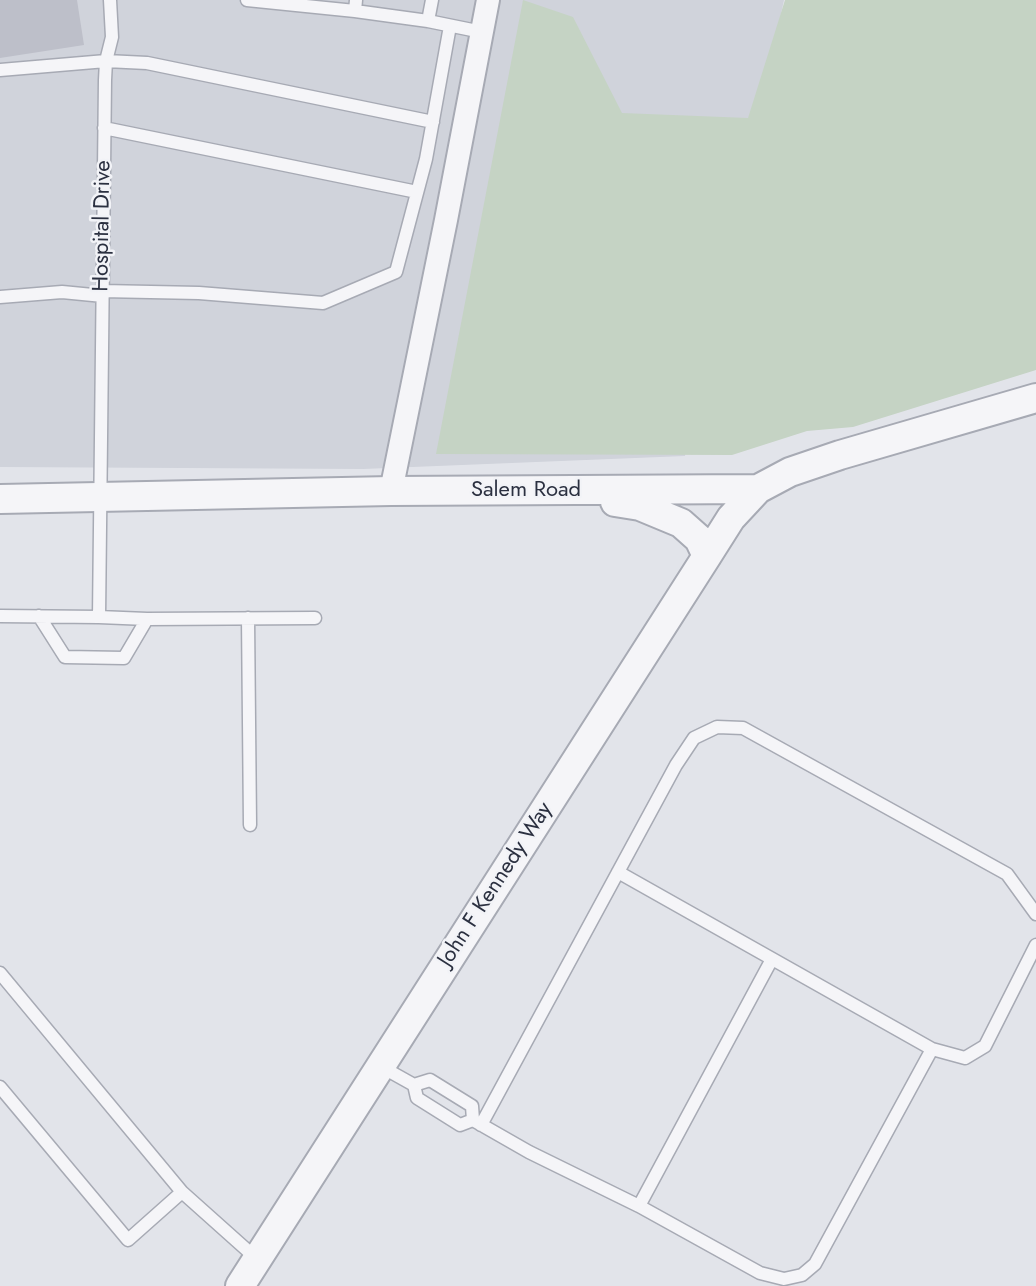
<!DOCTYPE html>
<html>
<head>
<meta charset="utf-8">
<style>
	body { margin:0 }
	canvas { display:block; background:#e2e4ea }
</style>
</head>
<body>
<canvas width="1036" height="1286"></canvas>
<script>
const ctx = document.querySelector('canvas').getContext('2d');
ctx.lineJoin = 'round';
function fillPath(path, color) {
  ctx.fillStyle = color;
  ctx.fill(path, 'evenodd');
}
function shape(rows) {
  const path = new Path2D();
  for (const r of rows) {
    path.moveTo(r[0], r[1]);
    for (let i = 2; i < r.length; i += 2) path.lineTo(r[i], r[i + 1]);
  }
  return path;
}
function strokePath(path, color, width, dash) {
  ctx.strokeStyle = color;
  ctx.lineWidth = width;
  ctx.lineCap = dash ? 'butt' : 'round';
  ctx.setLineDash(dash || []);
  ctx.stroke(path);
}
function label(font, color, halo, rows, align = 'center') {
  ctx.font = font + ' Jost,sans-serif';
  ctx.lineWidth = 5;
  ctx.setLineDash([]);
  ctx.textBaseline = 'middle';
  ctx.strokeStyle = halo;
  ctx.fillStyle = color;
  for (const [text, x, y, turn = 0] of rows) {
    ctx.save();
    ctx.translate(x, y);
    ctx.rotate((+turn || 0) * Math.PI / 180);
    ctx.textAlign = isNaN(turn) ? turn : align;
    if (halo) ctx.strokeText(text, 0, 0);
    ctx.fillText(text, 0, 0);
    ctx.restore();
  }
}
const built = shape([
	[0,0,784,0,685,456,363,469,0,467]
]);
const green = shape([
	[523,0,573,17,622,113,748,118,785,0,1036,0,1036,370,853,427,807,431,732,455,436,454]
]);
const building = shape([
	[0,0,77,0,84,45,0,58]
]);
const service = shape([
	[110,0,112,37,106,61,147,63,433,122],
	[247,0,355,11],
	[356,0,355,11,428,21,482,32],
	[428,21,432,0],
	[0,70,106,61,105,80,99,617,0,616],
	[104,128,417,192],
	[102,291,199,293,323,303,396,272,426,159,450,26],
	[0,297,62,292,103,296],
	[39,616,65,657,124,658,147,619],
	[99,617,147,619,315,618],
	[248,618,250,825],
	[618,872,932,1049],
	[0,973,182,1192],
	[380,1066,414,1085,417,1098,460,1125,473,1120],
	[414,1085,430,1080,472,1106,473,1120],
	[0,1087,128,1240,182,1192,257,1259],
	[473,1120,529,1152,639,1206,760,1273,784,1279,802,1275,815,1264,932,1049,965,1058,985,1046,1036,945],
	[481,1125,676,765,694,738,717,727,743,728,1007,874,1036,914],
	[639,1206,772,959]
]);
const minor = shape([
	[391,491,446,220,488,0]
]);
const tertiary = shape([
	[0,499,391,491,758,489,790,472,840,455,1036,398],
	[615,502,640,506,681,523,699,539,707,556],
	[240,1286,707,556,731,518,758,489]
]);
const streetNames = [
	["Hospital Drive",103,226,-89],
	["Salem Road",526,491],
	["John F Kennedy Way",496,885,-57]
];
fillPath(built, '#d0d3db');
fillPath(green, '#c5d3c4');
fillPath(building, '#bdbfc9');
strokePath(service, '#a7aab4', 15);
strokePath(minor, '#a7aab4', 26);
strokePath(tertiary, '#a7aab4', 32);
strokePath(service, '#f5f5f8', 12);
strokePath(minor, '#f5f5f8', 22);
strokePath(tertiary, '#f5f5f8', 28);
label('22px', '#2b3040', '#f2f3f7', streetNames);
</script>
</body>
</html>
